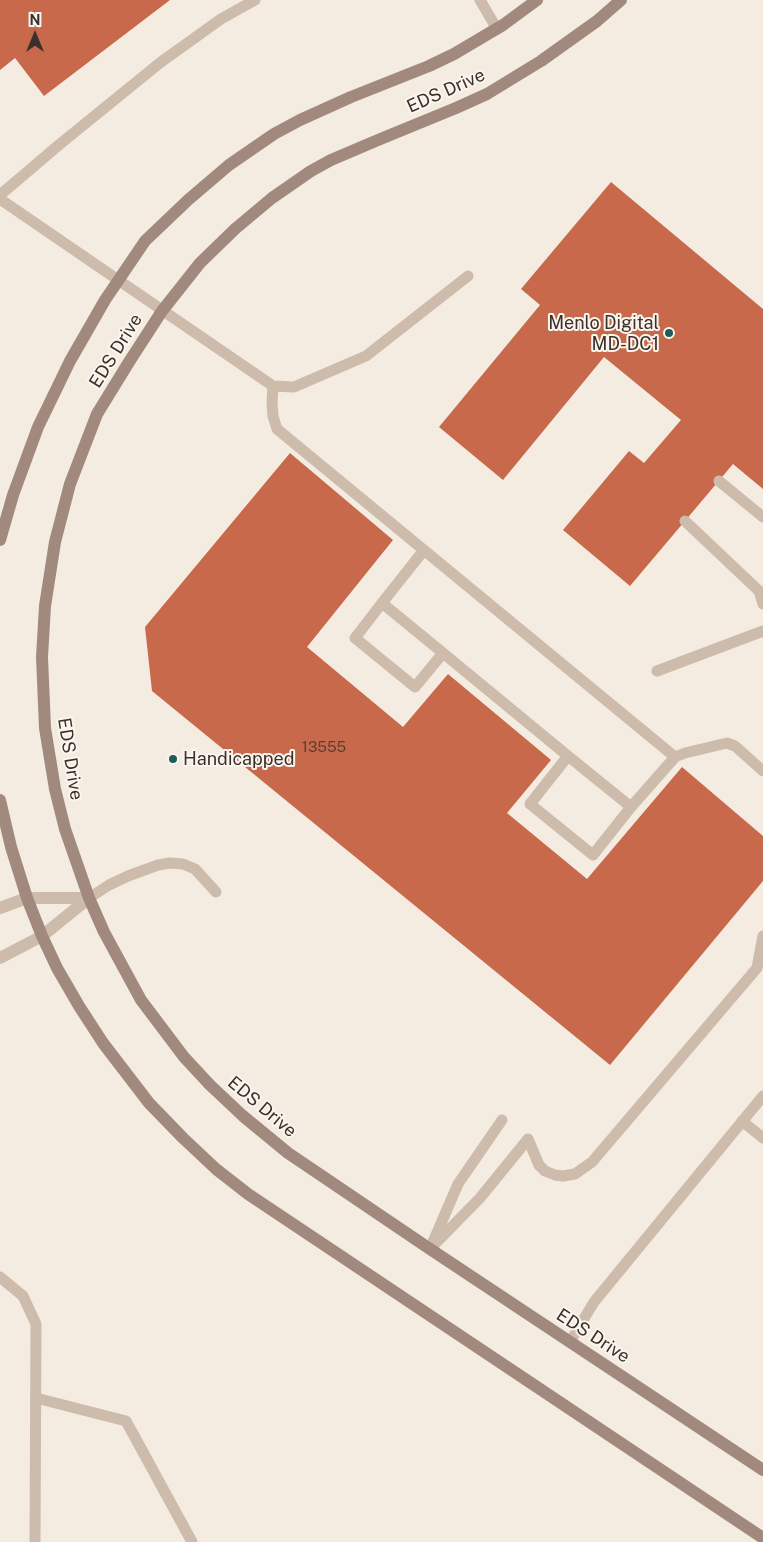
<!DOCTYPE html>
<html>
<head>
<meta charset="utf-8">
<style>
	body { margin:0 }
	#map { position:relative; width:763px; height:1542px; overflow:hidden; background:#f4ebe1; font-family:"Public Sans",sans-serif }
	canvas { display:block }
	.north { position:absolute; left:10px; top:10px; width:50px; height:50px; -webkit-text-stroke:4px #fbf5ee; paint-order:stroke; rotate:0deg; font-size:14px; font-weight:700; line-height:20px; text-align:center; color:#3b302b }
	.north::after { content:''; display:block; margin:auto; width:18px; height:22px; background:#3b302b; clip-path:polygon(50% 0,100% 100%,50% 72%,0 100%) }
</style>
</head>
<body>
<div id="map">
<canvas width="763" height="1542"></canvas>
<div class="north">N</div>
</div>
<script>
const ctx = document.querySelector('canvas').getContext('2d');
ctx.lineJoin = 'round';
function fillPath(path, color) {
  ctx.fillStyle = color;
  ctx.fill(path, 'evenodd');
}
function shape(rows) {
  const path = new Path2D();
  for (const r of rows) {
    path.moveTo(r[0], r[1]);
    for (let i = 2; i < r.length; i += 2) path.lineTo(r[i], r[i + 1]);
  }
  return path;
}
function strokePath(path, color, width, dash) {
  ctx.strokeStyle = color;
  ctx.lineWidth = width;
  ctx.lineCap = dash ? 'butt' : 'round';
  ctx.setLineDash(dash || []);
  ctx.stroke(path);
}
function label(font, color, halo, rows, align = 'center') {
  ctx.font = font + ' "Public Sans",sans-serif';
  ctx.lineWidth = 4;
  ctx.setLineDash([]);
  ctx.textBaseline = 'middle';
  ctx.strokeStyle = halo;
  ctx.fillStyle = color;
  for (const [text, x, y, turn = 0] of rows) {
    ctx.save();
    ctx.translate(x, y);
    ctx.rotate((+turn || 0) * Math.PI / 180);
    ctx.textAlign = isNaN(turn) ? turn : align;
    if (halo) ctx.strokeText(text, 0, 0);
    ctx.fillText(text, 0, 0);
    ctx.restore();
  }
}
const building = shape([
	[0,0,170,0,44,96,15,58,0,70],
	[611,182,763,309,763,489,733,464,630,586,563,530,629,451,644,463,681,420,604,357,503,480,439,427,540,305,521,289],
	[290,453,393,540,307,647,403,727,448,674,551,760,507,813,587,879,682,767,763,836,763,881,610,1065,152,691,145,627]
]);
const lane = shape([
	[480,0,497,29],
	[0,195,60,144,161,62,221,19,255,0],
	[0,199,273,386,294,387,366,356,468,276],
	[273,386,272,403,273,416,277,429,675,757],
	[719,481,763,517],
	[685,521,759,591,763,604],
	[382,603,443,653,415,687,355,638,382,603,424,550],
	[443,653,568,756],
	[657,671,763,631],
	[631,807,568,756,530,804,593,855,631,807,675,757,685,753,727,743,735,746,763,771],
	[89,898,109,885,128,876,158,865,170,863,183,864,195,869,216,892],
	[742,1121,763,1138],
	[433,1242,458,1184,502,1120],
	[430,1249,480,1198,528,1139,539,1165,545,1171,555,1175,563,1176,575,1174,592,1162,757,968,763,936],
	[0,1277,23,1296,36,1324,35,1542],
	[570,1342,594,1302,763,1096],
	[36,1398,126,1421,192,1542]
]);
const street = shape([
	[0,908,27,898,89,898],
	[0,958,42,936,89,898]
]);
const secondary = shape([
	[621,0,597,21,541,61,487,94,456,108,378,140,331,160,311,171,272,198,235,229,200,263,162,311,129,362,97,414,70,484,55,542,45,606,42,657,45,728,55,789,65,829,89,898,104,932,141,1000,184,1057,210,1085,243,1116,288,1153,430,1249,763,1470],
	[0,540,13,495,38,427,70,361,105,300,145,241,188,200,229,165,274,134,300,120,351,97,429,66,454,54,503,25,537,0],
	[0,800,11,847,27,898,42,936,57,968,79,1006,103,1043,149,1103,183,1138,216,1169,248,1194,763,1538]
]);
const markers = [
	[669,333,5,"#1f5a5e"],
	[173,759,5,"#1f5a5e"]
];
const numberNames = [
	["13555",324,747]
];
const streetNames = [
	["EDS Drive",446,91,-24],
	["EDS Drive",116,351,-58],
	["EDS Drive",70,759,81],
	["EDS Drive",262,1107,40],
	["EDS Drive",593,1336,33]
];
const poiNames = [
	["Menlo Digital",659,323],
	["MD-DC1",659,344],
	["Handicapped",183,759,"left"]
];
fillPath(building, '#c8694b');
strokePath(lane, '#cdbbac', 11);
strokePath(street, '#cdbbac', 12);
strokePath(secondary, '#a18a7d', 12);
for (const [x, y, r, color] of markers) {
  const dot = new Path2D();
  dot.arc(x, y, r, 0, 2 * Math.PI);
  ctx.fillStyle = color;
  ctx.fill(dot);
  strokePath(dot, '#fbf5ee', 2);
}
label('15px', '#5e3e33', null, numberNames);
label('18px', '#3b302b', '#fbf5ee', streetNames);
label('18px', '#3b302b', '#fbf5ee', poiNames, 'right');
</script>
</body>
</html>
